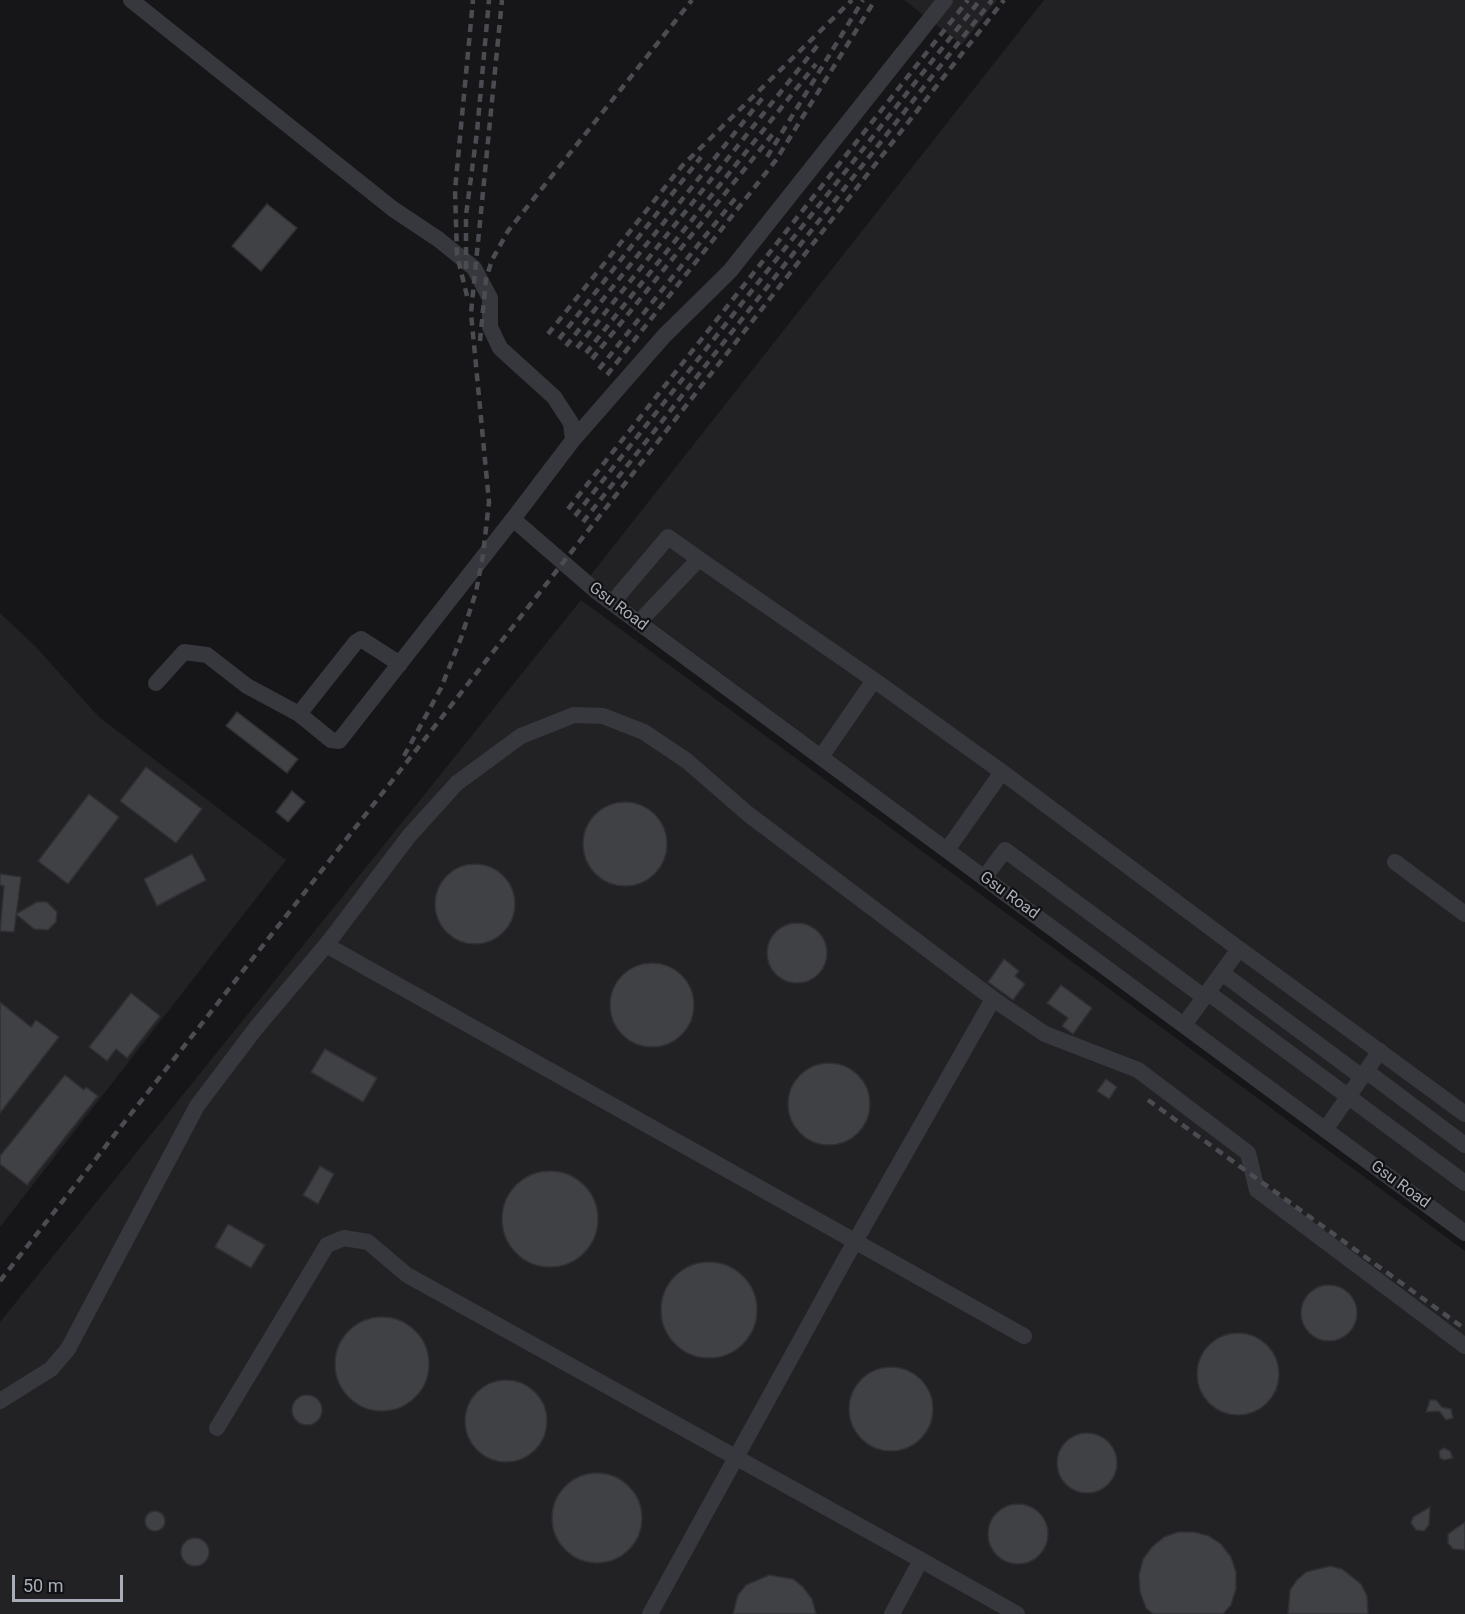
<!DOCTYPE html>
<html>
<head>
<meta charset="utf-8">
<style>
	body { margin:0 }
	#map { position:relative; width:1465px; height:1614px; overflow:hidden; background:#161618; font-family:Roboto,sans-serif }
	canvas { display:block }
	.scale { position:absolute; left:12px; top:1575px; width:111px; height:27px; box-sizing:border-box; border:3px solid #a8adb8; border-top:0; padding-left:8px; font-size:18px; line-height:21px; white-space:nowrap; color:#a8adb8; -webkit-text-stroke:4px #111113; paint-order:stroke }
</style>
</head>
<body>
<div id="map">
<canvas width="1465" height="1614"></canvas>
<div class="scale">50 m</div>
</div>
<script>
const ctx = document.querySelector('canvas').getContext('2d');
ctx.lineJoin = 'round';
function fillPath(path, color) {
  ctx.fillStyle = color;
  ctx.fill(path, 'evenodd');
}
function shape(rows) {
  const path = new Path2D();
  for (const r of rows) {
    if (r.length === 3) {
      path.moveTo(r[0] + r[2], r[1]);
      path.arc(r[0], r[1], r[2], 0, 2 * Math.PI);
      continue;
    }
    path.moveTo(r[0], r[1]);
    for (let i = 2; i < r.length; i += 2) path.lineTo(r[i], r[i + 1]);
  }
  return path;
}
function strokePath(path, color, width, dash) {
  ctx.strokeStyle = color;
  ctx.lineWidth = width;
  ctx.lineCap = dash ? 'butt' : 'round';
  ctx.setLineDash(dash || []);
  ctx.stroke(path);
}
function label(font, color, halo, rows, align = 'center') {
  ctx.font = font + ' Roboto,sans-serif';
  ctx.lineWidth = 4.5;
  ctx.setLineDash([]);
  ctx.textBaseline = 'middle';
  ctx.strokeStyle = halo;
  ctx.fillStyle = color;
  for (const [text, x, y, turn = 0] of rows) {
    ctx.save();
    ctx.translate(x, y);
    ctx.rotate((+turn || 0) * Math.PI / 180);
    ctx.textAlign = isNaN(turn) ? turn : align;
    if (halo) ctx.strokeText(text, 0, 0);
    ctx.fillText(text, 0, 0);
    ctx.restore();
  }
}
const built = shape([
	[904,0,997,0,962,45],
	[1044,0,1465,0,1465,1224,590,576],
	[581,600,1465,1251,1465,1614,0,1614,0,1322],
	[0,613,35,646,99,717,286,860,0,1227]
]);
const building = shape([
	[267,204,297,228,261,271,232,246,267,204],
	[237,712,298,759,287,773,226,726,237,712],
	[146,767,202,809,176,843,120,801,146,767],
	[292,791,305,802,288,822,276,812,292,791],
	[89,794,119,817,68,884,38,861,89,794],
	[625,844,42],
	[192,854,206,880,157,906,144,879,192,854],
	[475,904,40],
	[0,874,21,877,14,932,0,931,4,886,0,885,0,874],
	[37,902,47,902,57,912,56,922,48,930,34,929,16,914,37,902],
	[797,953,30],
	[1004,959,1019,971,1015,976,1025,984,1013,1000,988,982,1004,959],
	[652,1005,42],
	[1061,985,1092,1008,1073,1034,1062,1026,1068,1018,1047,1003,1061,985],
	[131,993,160,1016,127,1058,116,1049,107,1061,89,1047,131,993],
	[0,1002,31,1027,36,1020,59,1037,0,1113,0,1002],
	[325,1049,377,1078,363,1102,311,1072,325,1049],
	[829,1104,41],
	[65,1075,84,1090,86,1087,98,1096,27,1185,0,1164,0,1156,65,1075],
	[1106,1079,1117,1087,1109,1099,1097,1091,1106,1079],
	[320,1166,334,1174,318,1204,303,1195,320,1166],
	[550,1219,48],
	[228,1224,265,1245,251,1268,215,1247,228,1224],
	[709,1310,48],
	[1329,1313,28],
	[382,1364,47],
	[1238,1374,41],
	[891,1409,42],
	[506,1421,41],
	[307,1410,15],
	[1430,1400,1436,1400,1442,1407,1451,1409,1453,1418,1446,1420,1439,1411,1426,1412,1430,1400],
	[1087,1463,30],
	[1444,1448,1450,1451,1453,1458,1444,1460,1440,1458,1439,1451,1444,1448],
	[597,1518,45],
	[1018,1534,30],
	[1430,1507,1429,1525,1424,1531,1416,1530,1411,1523,1413,1517,1430,1507],
	[155,1521,10],
	[1465,1522,1465,1550,1453,1549,1448,1543,1448,1534,1465,1522],
	[1178,1532,1194,1532,1209,1536,1221,1544,1231,1557,1236,1572,1236,1589,1231,1605,1223,1614,1153,1614,1146,1608,1140,1592,1139,1575,1143,1559,1152,1547,1164,1537,1178,1532],
	[195,1552,14],
	[1330,1566,1342,1569,1361,1584,1367,1596,1368,1614,1288,1614,1290,1590,1297,1580,1306,1572,1330,1566],
	[769,1575,793,1579,803,1587,812,1599,816,1614,733,1614,738,1595,746,1585,769,1575]
]);
const minor = shape([
	[131,0,393,209,438,239,474,268,490,298,490,327,500,348,554,397,571,423,573,440,513,519,596,591,1465,1233],
	[573,440,664,336,730,271,945,0],
	[612,603,668,537,699,559],
	[639,622,699,559,874,680,821,757],
	[874,680,1002,772,947,850],
	[156,683,184,652,207,655,247,686,299,714,331,740,339,741,513,519],
	[299,714,356,642,361,639,400,664],
	[1002,772,1239,949,1184,1025],
	[1395,862,1465,914],
	[984,878,1005,850,1204,997],
	[326,945,1024,1336],
	[1238,948,1465,1114],
	[1222,973,1362,1077],
	[1207,992,1465,1183],
	[1366,1071,1465,1145],
	[1325,1130,1380,1051],
	[0,1401,51,1369,68,1349,197,1106,256,1028,327,944,409,836,457,783,521,736,574,715,603,716,644,732,687,761,748,814,996,1001,1045,1034,1138,1070,1248,1153,1257,1190,1465,1346],
	[217,1428,327,1245,344,1238,368,1242,407,1275,921,1560,892,1614],
	[921,1560,1017,1614],
	[650,1614,844,1261,993,999]
]);
const rail = shape([
	[767,157,863,0],
	[466,269,466,215,477,132,489,0],
	[467,296,457,255,455,190,473,0],
	[548,334,682,166,852,0],
	[559,339,701,157],
	[480,341,486,279,492,260,508,231,692,0],
	[566,346,764,96],
	[577,348,818,45],
	[586,353,816,64],
	[592,359,776,130],
	[599,369,738,195],
	[607,375,776,160,875,0],
	[568,509,968,0],
	[575,516,980,0],
	[583,522,992,0],
	[404,756,441,688,461,638,476,592,483,555,489,502,471,313,502,0],
	[1148,1100,1465,1329],
	[0,1281,1004,0]
]);
const streetNames = [
	["Gsu Road",618,607,37],
	["Gsu Road",1009,896,36],
	["Gsu Road",1400,1185,36]
];
fillPath(built, '#222225');
fillPath(building, '#404145');
strokePath(building, '#303034', 1.5);
strokePath(minor, '#37383d', 16);
strokePath(rail, '#4a4c52', 4.5, [8, 6]);
label('16px', '#a8adb8', '#111113', streetNames);
</script>
</body>
</html>
